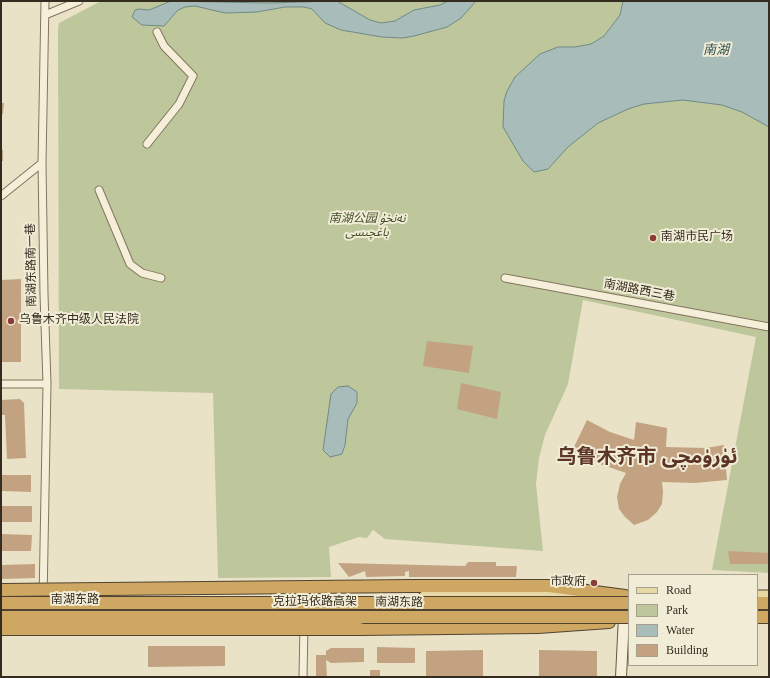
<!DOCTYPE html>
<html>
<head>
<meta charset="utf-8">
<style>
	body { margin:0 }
	#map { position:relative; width:770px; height:678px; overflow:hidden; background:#e9e2c7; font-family:Georgia,serif }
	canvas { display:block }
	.frame { position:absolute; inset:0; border:2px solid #352c20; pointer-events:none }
	.legend { position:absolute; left:628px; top:574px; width:130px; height:92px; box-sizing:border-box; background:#f1ecd6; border:1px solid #a69f8d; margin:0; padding:5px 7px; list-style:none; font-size:12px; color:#352c20 }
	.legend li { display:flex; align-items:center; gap:8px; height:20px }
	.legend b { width:20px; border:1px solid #a69f8d }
</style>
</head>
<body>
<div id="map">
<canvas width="770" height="678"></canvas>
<div class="frame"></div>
<ul class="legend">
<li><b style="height:5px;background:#e8d8a4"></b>Road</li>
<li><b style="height:11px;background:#bec69c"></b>Park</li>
<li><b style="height:11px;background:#a8bdb9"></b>Water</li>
<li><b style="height:11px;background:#c3a281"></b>Building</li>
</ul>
</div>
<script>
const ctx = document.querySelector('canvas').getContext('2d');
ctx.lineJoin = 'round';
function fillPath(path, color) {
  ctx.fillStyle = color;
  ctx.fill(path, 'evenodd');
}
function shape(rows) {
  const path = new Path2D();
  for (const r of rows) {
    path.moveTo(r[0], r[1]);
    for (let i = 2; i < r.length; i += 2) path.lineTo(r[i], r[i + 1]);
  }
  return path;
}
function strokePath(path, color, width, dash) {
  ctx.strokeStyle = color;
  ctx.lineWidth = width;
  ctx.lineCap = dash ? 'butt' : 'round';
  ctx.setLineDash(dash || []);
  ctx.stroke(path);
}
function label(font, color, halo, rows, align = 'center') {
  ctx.font = font + ' Georgia,"Noto Sans Arabic","Noto Sans SC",serif';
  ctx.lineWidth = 4;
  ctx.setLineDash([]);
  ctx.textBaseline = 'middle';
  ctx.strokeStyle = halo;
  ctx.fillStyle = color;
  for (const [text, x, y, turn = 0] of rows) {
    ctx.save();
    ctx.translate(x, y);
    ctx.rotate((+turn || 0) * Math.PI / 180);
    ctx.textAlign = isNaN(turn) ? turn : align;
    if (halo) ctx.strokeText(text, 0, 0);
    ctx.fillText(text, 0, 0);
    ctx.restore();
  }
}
const green = shape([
	[101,1,769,1,769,573,712,570,756,337,583,300,568,384,545,435,539,458,536,484,543,551,385,539,373,530,367,538,359,537,329,547,331,577,218,578,213,393,59,389,58,28,59,23]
]);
const water = shape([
	[171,1,267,3,337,1,370,20,381,23,395,21,414,10,440,5,448,1,476,1,461,18,447,27,414,36,403,38,382,37,341,30,325,23,312,9,304,7,285,7,257,12,225,13,195,6,185,7,178,10,164,26,142,25,132,17,135,10,139,9,149,10,171,1],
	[623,1,769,1,769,127,742,112,722,105,683,100,644,104,628,109,598,123,568,147,548,169,534,172,523,161,503,127,504,101,507,91,515,77,540,54,558,47,575,47,591,44,604,36,620,15,623,1],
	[348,386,357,392,357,403,348,419,345,445,342,454,330,457,323,450,331,394,338,387,348,386]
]);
const building = shape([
	[1,103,4,103,3,114,1,114],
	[1,150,3,150,3,161,1,161],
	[21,279,21,362,1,362,1,280],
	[427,341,473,346,469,373,423,366],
	[461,383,501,392,497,419,457,409],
	[20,399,24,403,26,458,7,459,5,415,1,415,1,400],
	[587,420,610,432,634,440,636,422,667,428,666,447,706,448,724,445,727,480,695,483,662,482,663,492,662,504,657,512,648,520,634,525,625,517,619,509,617,497,620,484,626,473,597,463,572,451],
	[1,475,31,475,31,492,1,491],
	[1,506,32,506,32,522,1,522],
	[1,534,32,535,31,551,1,551],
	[728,551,769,553,769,564,730,564],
	[468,562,496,562,496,566,517,566,516,577,409,577,409,571,405,572,405,576,366,577,365,571,349,577,338,563,465,566],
	[35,564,35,578,1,579,1,565],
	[148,646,225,646,225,666,148,667],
	[377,647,415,648,415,663,377,663],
	[331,648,364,648,364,662,331,663,326,660,327,677,316,677,316,655,326,655,326,651],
	[483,650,483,677,426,677,426,651],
	[539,650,597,651,597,677,539,677],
	[370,670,380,670,380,677,370,677]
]);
const street = shape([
	[45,15,79,1],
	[147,144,179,104,193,76,164,46,157,32],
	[99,190,130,264,142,273,161,278],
	[1,196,42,163],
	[505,278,769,327],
	[1,384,47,384],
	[43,601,47,384,44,294,42,163,45,1],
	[303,677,304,625]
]);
const secondary = shape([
	[621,677,625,596]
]);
const primary = shape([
	[757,596,769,596],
	[424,597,594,596]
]);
const highway = shape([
	[412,586,549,586,625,596],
	[757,603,769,603],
	[757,617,769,617],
	[360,629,538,627,609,622]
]);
const highwayBridge = shape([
	[1,590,412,586],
	[1,603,629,603],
	[1,617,629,617],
	[1,629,360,629]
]);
const markers = [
	[653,238,4,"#8b3c36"],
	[11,321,4,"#8b3c36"],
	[594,583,4,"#8b3c36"]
];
const parkNames = [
	["南湖公园 نەنخۇ",367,220],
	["باغچىسى",367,234]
];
const poiNames = [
	["南湖市民广场",661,238],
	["乌鲁木齐中级人民法院",19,321],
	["市政府",586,583,"right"]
];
const streetNames = [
	["南湖东路南一巷",33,265,-91],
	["南湖路西三巷",639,292,11],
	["南湖东路",75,601],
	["克拉玛依路高架",315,603],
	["南湖东路",399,604,1]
];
const waterNames = [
	["南湖",716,52]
];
const townNames = [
	["乌鲁木齐市 ئۈرۈمچى",647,460]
];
fillPath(green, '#bec69c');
fillPath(water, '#a8bdb9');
strokePath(water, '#6f8b86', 1);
fillPath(building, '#c3a281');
strokePath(street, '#83755f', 9);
strokePath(secondary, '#655642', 12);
strokePath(primary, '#514332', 13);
strokePath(highway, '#514332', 14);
strokePath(street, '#f5efd9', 7);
strokePath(secondary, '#f5efd9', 10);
strokePath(primary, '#e8d8a4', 11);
strokePath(highway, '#cea862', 12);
strokePath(highwayBridge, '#514332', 14, []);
strokePath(highwayBridge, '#cea862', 12);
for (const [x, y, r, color] of markers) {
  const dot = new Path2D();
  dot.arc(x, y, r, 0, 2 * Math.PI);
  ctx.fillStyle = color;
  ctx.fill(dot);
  strokePath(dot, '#f1ecd6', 1.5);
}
label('italic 12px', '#424f29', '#f1ecd6', parkNames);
label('12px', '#352c20', '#f1ecd6', poiNames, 'left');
label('12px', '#352c20', '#f1ecd6', streetNames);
label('italic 13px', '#325253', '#f1ecd6', waterNames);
label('bold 20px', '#5c3525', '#f1ecd6', townNames);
</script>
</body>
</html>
